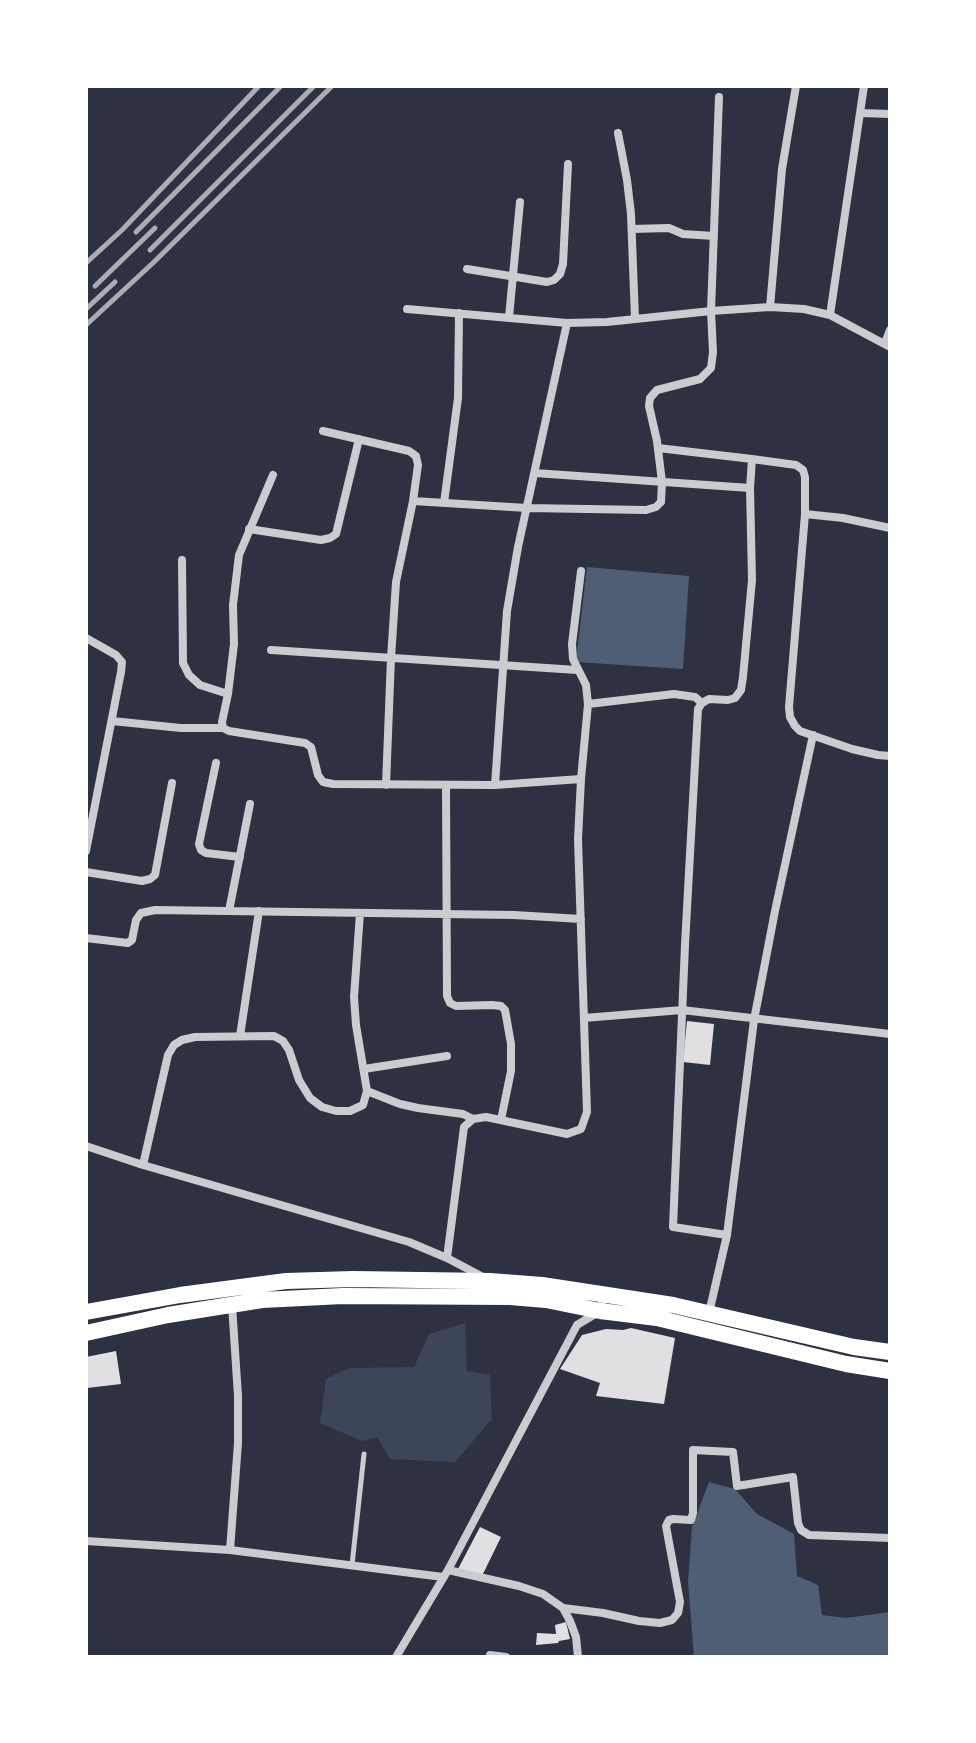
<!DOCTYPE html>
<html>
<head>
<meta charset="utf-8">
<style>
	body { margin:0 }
	#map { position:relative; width:976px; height:1743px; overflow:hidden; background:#2d3142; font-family:Georgia,serif }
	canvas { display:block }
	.frame { position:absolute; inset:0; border:88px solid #fff; pointer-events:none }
</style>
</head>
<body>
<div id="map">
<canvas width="976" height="1743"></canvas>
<div class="frame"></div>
</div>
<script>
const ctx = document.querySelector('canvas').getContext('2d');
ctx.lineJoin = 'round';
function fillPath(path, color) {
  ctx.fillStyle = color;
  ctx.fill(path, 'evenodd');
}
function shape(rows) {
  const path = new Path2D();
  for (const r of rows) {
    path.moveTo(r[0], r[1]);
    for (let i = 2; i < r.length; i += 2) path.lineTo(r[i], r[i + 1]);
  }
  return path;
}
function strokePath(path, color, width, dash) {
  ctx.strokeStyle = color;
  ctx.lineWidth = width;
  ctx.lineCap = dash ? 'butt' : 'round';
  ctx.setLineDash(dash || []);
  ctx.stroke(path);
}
const green = shape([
	[465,1323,467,1371,490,1375,492,1419,455,1462,390,1459,377,1437,362,1441,320,1423,326,1379,349,1368,414,1367,429,1334]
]);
const water = shape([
	[587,567,689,576,683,669,576,662],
	[709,1482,735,1489,757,1514,794,1534,797,1576,818,1585,822,1615,846,1618,890,1612,890,1657,694,1657,688,1582,692,1527]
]);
const building = shape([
	[687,1021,714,1024,710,1065,683,1062],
	[631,1328,675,1338,664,1404,596,1396,600,1383,560,1369,582,1335,606,1329,623,1330],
	[116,1351,121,1384,87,1388,86,1357],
	[480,1527,501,1537,482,1576,458,1569],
	[566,1622,570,1639,559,1641,558,1643,536,1645,537,1633,556,1634,555,1625]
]);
const service = shape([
	[352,1565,364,1454]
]);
const minor = shape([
	[860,113,890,114],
	[618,133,627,180,631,214,635,319],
	[632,229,669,228,683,234,714,236],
	[467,269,547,282,554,280,560,274,563,264,568,164],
	[770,307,782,169,796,86],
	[407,309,567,323,518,547,507,611,495,785],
	[830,315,864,86],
	[509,317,520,202],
	[567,323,607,322,711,311,770,307,804,309,830,315,890,347],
	[885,343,890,330],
	[323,431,409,451,416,456,418,465,413,501,396,582,391,658,386,785],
	[658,448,752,459],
	[535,473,750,488],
	[273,475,239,555,233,605,234,644,228,694,222,722,223,728,229,731,305,743,311,747,318,775,323,782,333,784,495,785,581,779,578,839,587,1112,581,1129,567,1134,486,1117,473,1119,464,1127,447,1258],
	[413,501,527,508,646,510,656,507,661,502,662,482,657,441,649,406,650,398,657,390,700,379,711,368,713,352,711,311,719,97],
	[444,503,458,398,459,313],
	[805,514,789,707,790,717,795,726,800,731,852,749,878,755,890,756],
	[249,529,321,540,330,538,336,534,359,439],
	[182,560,183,663,189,675,200,685,228,694],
	[86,638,116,655,122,662,121,672,86,851],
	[271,650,577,670],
	[588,704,674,694,695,697,702,703],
	[112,721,181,728,223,728],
	[216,763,199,844,201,850,206,853,240,857],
	[581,779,588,704,586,685,573,659,572,644,581,571],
	[446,786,447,996,450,1003,456,1006,492,1005,501,1006,505,1010,511,1044,511,1071,501,1120],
	[86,872,142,881,150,879,155,875,172,783],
	[229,911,250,804],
	[86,938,128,943,132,940,136,920,141,913,155,910,514,915,581,919],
	[584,1018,682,1010,890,1034],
	[240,1036,259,911],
	[364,1069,447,1056],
	[367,1091,400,1104,418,1108,463,1114,473,1119],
	[86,1146,143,1165,409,1242,447,1258,483,1277],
	[143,1165,168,1055,174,1045,182,1040,195,1037,274,1036,283,1041,289,1050,299,1080,310,1098,322,1107,336,1111,350,1111,363,1105,367,1091,356,1025,354,997,360,913],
	[727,1235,754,1020,775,911,813,735],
	[709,1313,727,1235,673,1227,685,945,698,709,702,703,709,699,728,700,735,698,741,690,743,677,752,580,750,488,752,459,796,465,803,470,805,477,805,514,843,518,890,528],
	[86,1541,230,1550,443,1577],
	[230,1550,238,1443,238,1396,232,1305],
	[448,1570,519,1586,543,1594,563,1608,570,1621,576,1637,578,1657],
	[563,1608,603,1613,639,1621,660,1623,672,1620,678,1613,680,1602,666,1526,669,1520,673,1519,691,1520,693,1513,693,1450,733,1452,737,1486,793,1477,798,1523,801,1530,809,1535,890,1538],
	[490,1655,506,1657],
	[396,1657,448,1570,577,1325,600,1311,604,1294]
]);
const trunk = shape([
	[86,1312,180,1295,286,1281,353,1279,490,1281,542,1285,673,1305,854,1347,890,1352],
	[86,1333,168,1315,262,1300,343,1296,510,1297,546,1300,600,1311,657,1318,846,1364,890,1371]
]);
const rail = shape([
	[136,232,281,86],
	[150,250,314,86],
	[86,263,122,230,259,86],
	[95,286,155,228],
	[86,309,115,282],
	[86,325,154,262,332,86]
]);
fillPath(green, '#3c4559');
fillPath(water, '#4f5d75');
fillPath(building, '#e0e0e3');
strokePath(service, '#caccd0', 5);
strokePath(minor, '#caccd0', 8);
strokePath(trunk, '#fff', 16);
strokePath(rail, '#abadb3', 5);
</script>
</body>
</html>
